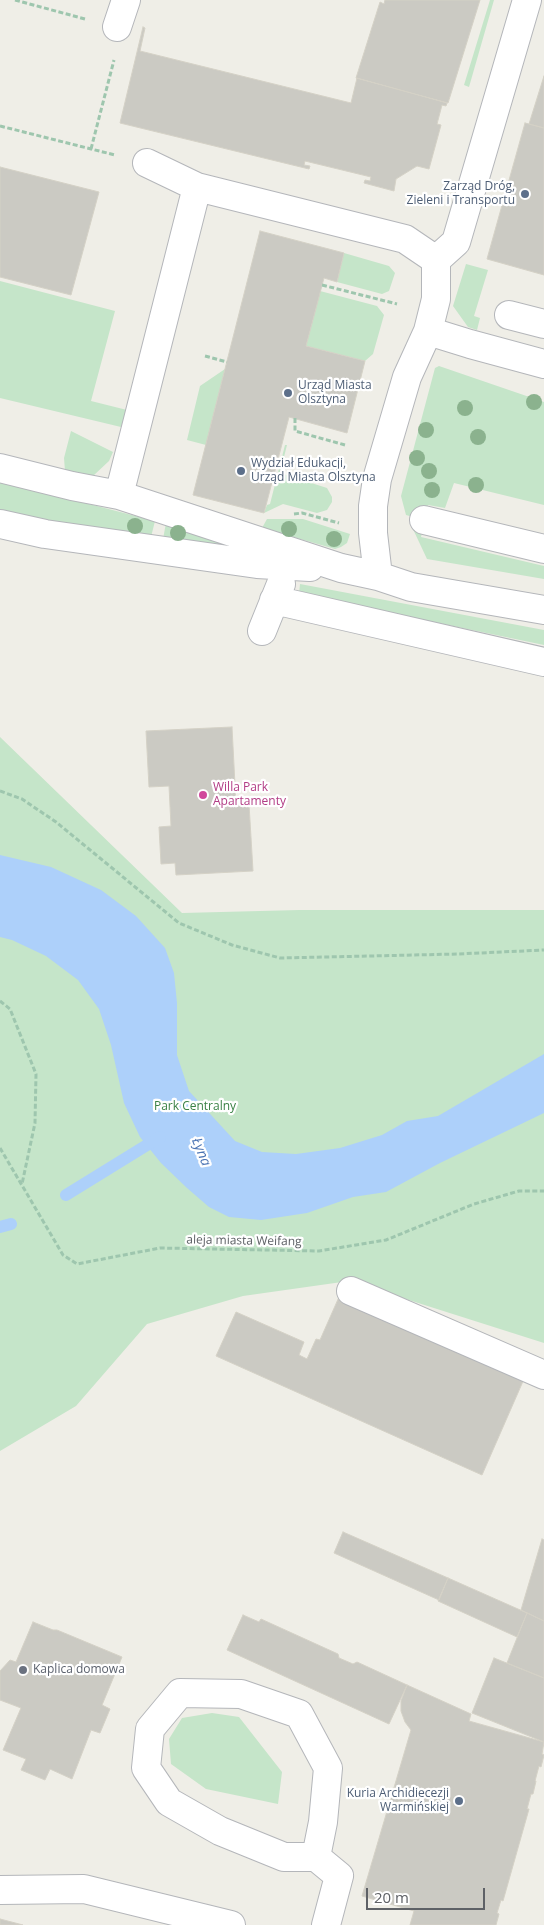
<!DOCTYPE html>
<html>
<head>
<meta charset="utf-8">
<style>
	body { margin:0 }
	#map { position:relative; width:544px; height:1925px; overflow:hidden; background:#efeee7; font-family:"Open Sans",sans-serif }
	canvas { display:block }
	.scale { position:absolute; left:366px; top:1888px; width:119px; height:22px; box-sizing:border-box; border:2px solid #5e6166; border-top:0; padding-left:6px; font-size:15px; line-height:18px; white-space:nowrap; color:#5e6166; -webkit-text-stroke:4px #fff; paint-order:stroke }
</style>
</head>
<body>
<div id="map">
<canvas width="544" height="1925"></canvas>
<div class="scale">20 m</div>
</div>
<script>
const ctx = document.querySelector('canvas').getContext('2d');
ctx.lineJoin = 'round';
function fillPath(path, color) {
  ctx.fillStyle = color;
  ctx.fill(path, 'evenodd');
}
function shape(rows) {
  const path = new Path2D();
  for (const r of rows) {
    path.moveTo(r[0], r[1]);
    for (let i = 2; i < r.length; i += 2) path.lineTo(r[i], r[i + 1]);
  }
  return path;
}
function strokePath(path, color, width, dash) {
  ctx.strokeStyle = color;
  ctx.lineWidth = width;
  ctx.lineCap = dash ? 'butt' : 'round';
  ctx.setLineDash(dash || []);
  ctx.stroke(path);
}
function label(font, color, halo, rows, align = 'center') {
  ctx.font = font + ' "Open Sans",sans-serif';
  ctx.lineWidth = 4.5;
  ctx.setLineDash([]);
  ctx.textBaseline = 'middle';
  ctx.strokeStyle = halo;
  ctx.fillStyle = color;
  for (const [text, x, y, turn = 0] of rows) {
    ctx.save();
    ctx.translate(x, y);
    ctx.rotate((+turn || 0) * Math.PI / 180);
    ctx.textAlign = isNaN(turn) ? turn : align;
    if (halo) ctx.strokeText(text, 0, 0);
    ctx.fillText(text, 0, 0);
    ctx.restore();
  }
}
const green = shape([
	[490,0,494,0,469,87,464,85],
	[344,253,389,266,395,273,389,291,382,294,337,282],
	[466,264,488,270,474,316,480,318,477,330,468,327,453,306],
	[0,281,115,311,91,401,127,410,121,427,0,398],
	[320,291,377,306,384,315,373,354,365,361,306,346],
	[439,366,544,402,544,505,454,483,445,508,428,505,424,520,406,515,401,496,435,368],
	[225,369,206,445,187,440,200,386],
	[71,431,113,452,109,461,93,476,65,471,64,458],
	[285,445,287,445,280,473,327,488,332,497,332,502,327,510,317,513,283,504,264,513,267,505,270,504],
	[0,481,155,521,151,537,54,523,0,510],
	[267,519,303,519,350,534,347,543,341,547,335,549,262,528],
	[166,523,232,546,228,548,163,539],
	[412,527,423,529,421,537,544,566,544,579,427,559],
	[300,584,544,630,544,645,299,594],
	[0,737,182,913,299,910,544,910,544,1343,349,1281,243,1296,147,1324,76,1406,0,1451],
	[212,1713,239,1717,282,1772,278,1804,206,1789,171,1764,169,1739,182,1718]
]);
const water = shape([
	[0,855,51,867,101,890,136,916,165,948,174,973,177,1003,177,1055,189,1091,235,1141,262,1152,296,1154,340,1148,382,1135,407,1121,438,1116,544,1054,544,1113,440,1163,386,1192,353,1197,307,1213,261,1220,229,1217,209,1207,187,1188,161,1163,140,1137,124,1103,111,1045,99,1009,78,980,46,956,12,940,0,937]
]);
const stream = shape([
	[66,1195,160,1137],
	[0,1227,11,1224]
]);
const building = shape([
	[385,0,480,0,448,103,356,78,380,2,384,4,385,0],
	[143,27,145,28,140,51,351,103,357,78,447,103,446,106,442,105,437,124,441,125,429,169,417,166,396,179,394,191,364,183,365,180,370,181,371,177,305,161,304,165,310,166,309,169,120,123,143,27],
	[544,76,544,128,529,124,544,76],
	[525,123,544,128,544,275,487,259,525,123],
	[0,167,99,192,71,295,0,277,0,167],
	[260,231,344,253,337,282,324,278,306,346,365,361,347,433,289,417,264,513,193,495,260,231],
	[232,727,236,804,249,804,253,871,176,875,175,863,161,864,159,827,171,826,169,786,149,787,146,731,232,727],
	[339,1297,524,1379,482,1475,216,1356,236,1312,304,1342,299,1355,307,1359,316,1339,320,1340,339,1297],
	[343,1532,448,1578,439,1600,334,1553,343,1532],
	[542,1539,544,1540,544,1621,521,1610,542,1539],
	[448,1578,527,1613,517,1637,438,1601,448,1578],
	[527,1613,544,1621,544,1678,507,1663,527,1613],
	[243,1615,259,1622,261,1619,338,1654,339,1658,353,1664,357,1662,407,1685,389,1724,227,1650,243,1615],
	[33,1622,53,1630,57,1630,122,1657,102,1705,110,1709,100,1733,91,1730,72,1779,50,1769,45,1780,21,1770,26,1759,3,1750,21,1708,0,1700,0,1671,10,1660,16,1662,33,1622],
	[494,1658,544,1678,544,1742,472,1713,494,1658],
	[407,1685,471,1714,469,1721,544,1742,542,1754,544,1755,541,1767,539,1766,535,1781,536,1781,533,1794,531,1794,527,1809,529,1809,503,1901,501,1900,497,1913,499,1914,496,1925,410,1925,414,1911,362,1896,411,1730,405,1722,401,1711,401,1701,407,1685],
	[0,1919,23,1925,0,1925,0,1919]
]);
const path = shape([
	[15,0,85,19],
	[0,126,115,155],
	[91,149,114,60],
	[322,285,397,304],
	[205,356,227,362],
	[295,418,295,431,345,445],
	[294,514,302,513,339,523],
	[0,791,22,799,56,822,179,923,232,945,280,958,458,954,544,950],
	[0,1001,10,1009,36,1074,35,1123,22,1184],
	[0,1148,63,1255,77,1264,160,1248,319,1251,386,1240,474,1204,519,1191,544,1191]
]);
const minor = shape([
	[117,27,126,0],
	[147,163,197,187,405,239,436,260,436,299,428,331,407,377,377,479,373,506,373,533,378,576],
	[436,260,456,242,527,0],
	[509,315,544,324],
	[428,331,470,344,544,364],
	[0,468,72,486,119,495,341,568,378,576,411,587,544,610],
	[119,495,197,187],
	[424,520,544,549],
	[0,524,45,534,257,564,310,567],
	[274,600,544,662],
	[262,631,281,584],
	[351,1291,544,1375],
	[316,1857,323,1822,328,1768,299,1714,241,1694,180,1693,150,1729,146,1768,169,1802,220,1831,284,1857,316,1857,339,1876,326,1925],
	[0,1890,84,1889,231,1925]
]);
const trees = [
	[534,402],
	[465,408],
	[426,430],
	[478,437],
	[417,458],
	[429,471],
	[476,485],
	[432,490],
	[135,526],
	[289,529],
	[178,533],
	[334,539]
];
const markers = [
	[525,194,5,"#5c6f8a"],
	[288,393,5,"#5c6f8a"],
	[241,471,5,"#5c6f8a"],
	[203,795,5,"#d1479c"],
	[23,1670,5,"#6b7280"],
	[459,1801,5,"#5c6f8a"]
];
const serviceNames = [
	["Zarząd Dróg,",515,187],
	["Zieleni i Transportu",515,201],
	["Urząd Miasta",298,386,"left"],
	["Olsztyna",298,400,"left"],
	["Wydział Edukacji,",251,464,"left"],
	["Urząd Miasta Olsztyna",251,478,"left"],
	["Kuria Archidiecezji",449,1794],
	["Warmińskiej",449,1808]
];
const hotelNames = [
	["Willa Park",213,788],
	["Apartamenty",213,802]
];
const parkNames = [
	["Park Centralny",195,1107]
];
const streetNames = [
	["aleja miasta Weifang",244,1241,1]
];
const worshipNames = [
	["Kaplica domowa",33,1670]
];
const waterNames = [
	["Łyna",201,1152,68]
];
fillPath(green, '#c5e5c9');
fillPath(water, '#add0fa');
strokePath(stream, '#add0fa', 12);
fillPath(building, '#cbcac3');
strokePath(building, '#d4d1c6', 1);
strokePath(minor, '#b4b6ba', 30);
strokePath(path, '#9ec6ae', 3, [5, 2.5]);
strokePath(minor, '#fff', 28);
ctx.fillStyle = '#8bb28e';
for (const [x, y] of trees) {
  ctx.beginPath();
  ctx.arc(x, y, 8, 0, 2 * Math.PI);
  ctx.fill();
}
for (const [x, y, r, color] of markers) {
  const dot = new Path2D();
  dot.arc(x, y, r, 0, 2 * Math.PI);
  ctx.fillStyle = color;
  ctx.fill(dot);
  strokePath(dot, '#fff', 2);
}
label('12px', '#4e5e75', '#fff', serviceNames, 'right');
label('12px', '#b23c85', '#fff', hotelNames, 'left');
label('12px', '#3a8145', '#fff', parkNames);
label('12px', '#5e6166', '#fff', streetNames);
label('12px', '#5b616d', '#fff', worshipNames, 'left');
label('italic 14px', '#4d75b4', '#fff', waterNames);
</script>
</body>
</html>
